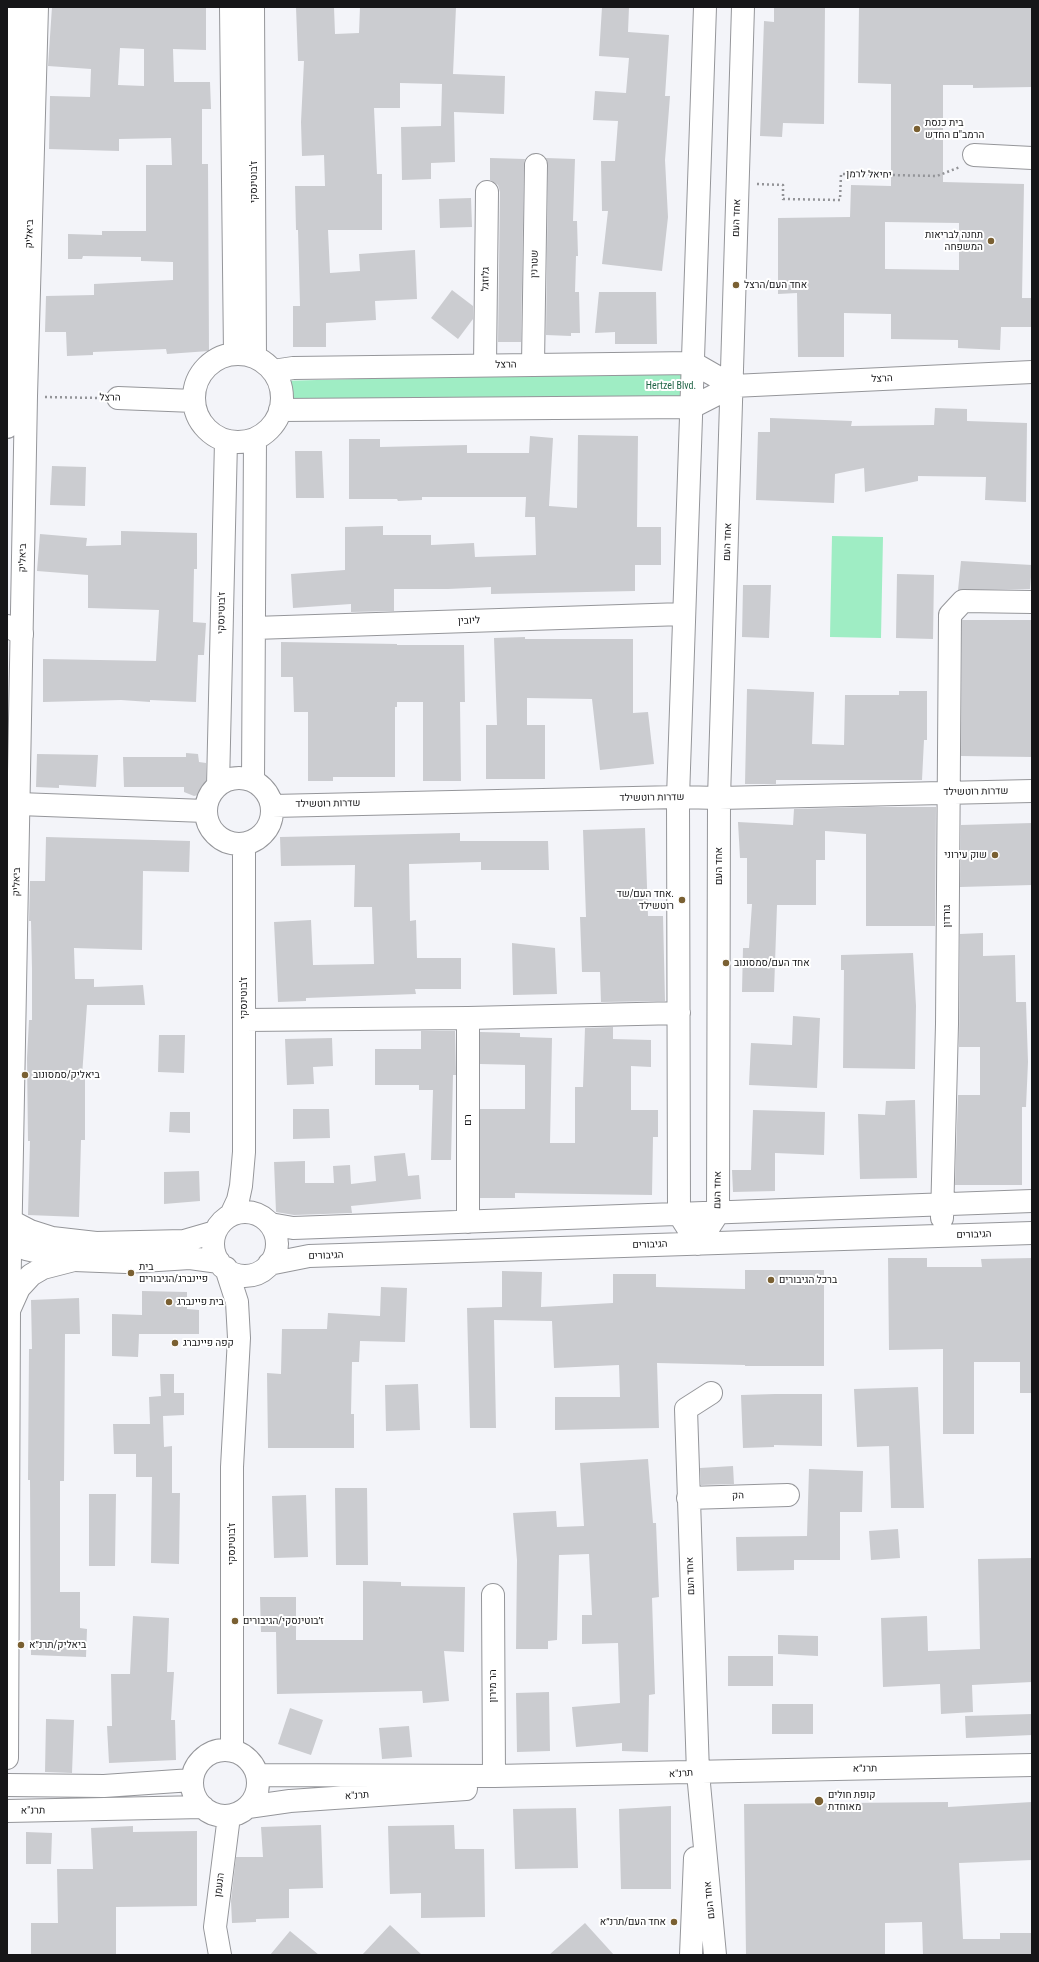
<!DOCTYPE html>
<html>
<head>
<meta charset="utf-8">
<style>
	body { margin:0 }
	#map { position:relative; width:1039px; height:1962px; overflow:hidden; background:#f3f4f9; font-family:"Roboto Condensed",sans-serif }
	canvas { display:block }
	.frame { position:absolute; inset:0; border:8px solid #161618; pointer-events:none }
</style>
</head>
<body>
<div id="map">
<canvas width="1039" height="1962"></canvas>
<div class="frame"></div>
</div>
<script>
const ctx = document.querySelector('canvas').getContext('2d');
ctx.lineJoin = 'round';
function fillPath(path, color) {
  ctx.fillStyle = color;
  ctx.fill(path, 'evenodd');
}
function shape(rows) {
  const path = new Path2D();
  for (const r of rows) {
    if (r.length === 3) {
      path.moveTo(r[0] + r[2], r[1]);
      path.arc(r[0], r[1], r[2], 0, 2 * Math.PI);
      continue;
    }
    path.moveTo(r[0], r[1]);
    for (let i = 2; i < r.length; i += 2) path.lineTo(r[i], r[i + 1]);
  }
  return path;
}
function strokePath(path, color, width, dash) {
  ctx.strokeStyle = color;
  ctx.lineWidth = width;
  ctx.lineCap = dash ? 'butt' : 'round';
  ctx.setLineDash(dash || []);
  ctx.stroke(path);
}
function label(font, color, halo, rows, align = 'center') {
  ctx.font = font + ' "Roboto Condensed",Heebo,sans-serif';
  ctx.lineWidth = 4;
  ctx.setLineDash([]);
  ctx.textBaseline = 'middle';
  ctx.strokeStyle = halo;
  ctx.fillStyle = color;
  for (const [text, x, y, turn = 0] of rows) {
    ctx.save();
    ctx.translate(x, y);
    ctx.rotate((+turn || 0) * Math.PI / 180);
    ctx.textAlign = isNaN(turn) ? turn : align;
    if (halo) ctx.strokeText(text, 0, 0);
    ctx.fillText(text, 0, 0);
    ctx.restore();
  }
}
const green = shape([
	[686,370,686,400,289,399,280,381],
	[832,536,883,537,881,638,830,637]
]);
const building = shape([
	[52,7,206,7,206,50,173,49,174,82,210,82,211,109,202,109,202,164,208,164,209,351,167,354,166,349,93,352,93,355,67,356,66,332,45,332,46,296,94,295,94,284,173,280,173,262,141,261,141,257,83,256,82,259,68,259,68,234,102,235,102,231,146,231,146,165,172,165,171,138,119,139,119,151,49,149,50,96,90,97,91,69,48,66],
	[120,48,144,49,144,86,118,85],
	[296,7,334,7,335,34,359,33,360,7,456,7,453,74,505,76,504,114,454,112,455,162,431,163,431,179,402,180,401,127,441,126,442,84,400,83,400,108,374,108,377,174,382,174,382,230,328,230,330,273,360,271,359,254,415,250,417,299,375,301,376,320,326,323,326,347,293,347,293,306,300,306,298,230,296,230,295,186,325,186,324,155,302,156,301,122,304,61,298,61],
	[602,7,629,7,628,32,669,35,665,96,670,96,665,160,668,217,662,271,602,264,608,211,602,211,601,161,615,161,618,121,593,120,595,91,626,93,629,58,599,56],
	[774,7,825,7,824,124,783,123,782,137,760,136,764,21,774,22],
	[859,7,1032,7,1032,87,973,88,973,85,943,85,943,182,1024,184,1022,298,1032,298,1032,327,1001,327,1000,350,958,348,958,340,891,339,891,314,844,313,844,357,798,357,797,293,778,294,778,218,850,217,851,185,891,186,891,84,858,83],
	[885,222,959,223,959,270,885,269],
	[490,158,525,159,524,165,521,342,498,342,500,192,498,185,490,180],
	[546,158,575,159,573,221,577,221,578,256,576,256,575,292,579,292,580,333,571,333,571,336,546,335,548,165],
	[471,198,472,227,440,228,439,199],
	[452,290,473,306,473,319,458,339,431,318],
	[599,292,656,292,657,344,615,344,615,332,595,333],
	[935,408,967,409,967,421,1027,423,1026,502,985,500,986,477,918,476,918,481,865,492,864,468,835,474,834,503,756,500,758,432,770,432,770,418,852,421,851,426,934,425],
	[578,435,638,436,637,527,661,527,661,565,635,565,635,591,491,594,491,587,448,589,394,589,394,611,351,612,351,604,293,608,291,574,345,570,345,527,383,526,383,535,431,535,431,545,474,543,475,557,536,555,535,517,525,517,526,497,422,497,422,500,398,501,397,499,349,499,349,439,380,439,380,447,467,445,467,453,529,453,530,436,553,438,549,506,577,508],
	[295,451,322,451,324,498,296,498],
	[52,466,86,467,85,506,50,505],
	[121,531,197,533,197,569,194,569,193,622,206,623,204,655,198,655,196,702,150,700,150,702,121,700,43,702,43,659,156,661,159,610,88,608,88,575,37,571,40,534,87,538,86,546,121,545],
	[961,561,1032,565,1030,589,958,590],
	[897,574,934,575,933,639,896,638],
	[743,585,771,585,769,638,742,637],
	[962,620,1032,620,1032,757,961,756],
	[525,637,525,639,633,639,633,713,648,712,654,764,600,770,592,699,527,698,527,725,545,725,545,779,486,779,486,725,497,725,494,638],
	[281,642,397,644,397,645,464,645,465,702,460,702,461,781,423,781,423,702,397,702,397,707,395,707,395,777,333,777,333,781,308,781,308,712,294,712,293,677,281,677],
	[747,689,814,692,812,744,844,745,845,695,899,695,899,691,927,691,927,740,924,740,922,780,776,780,776,784,745,784],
	[186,753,198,754,199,762,206,763,206,793,194,796,184,792,184,787,124,787,123,757,186,757],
	[37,754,98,755,96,787,59,785,59,788,36,787],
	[867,807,936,807,935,926,866,926,866,834,825,831,825,860,816,860,816,905,777,905,774,992,742,992,743,948,749,948,752,904,747,904,747,858,740,858,738,822,793,825,794,809],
	[1032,823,1032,885,960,887,961,825],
	[645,828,648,916,663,916,665,1001,601,1002,600,972,582,972,580,917,586,917,583,830],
	[460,833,460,841,548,841,549,870,481,870,481,862,409,864,410,921,416,920,417,958,461,958,461,989,415,989,416,994,306,998,306,1001,278,1002,274,922,311,920,313,965,374,964,372,907,354,907,355,865,281,866,280,837],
	[46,837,190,841,189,872,143,871,142,950,74,948,75,979,94,979,94,987,143,985,145,1005,87,1005,82,1076,85,1076,85,1140,81,1140,79,1217,28,1215,30,1141,28,1141,27,1058,29,1020,32,1020,32,969,31,921,29,921,30,881,45,881],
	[983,933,983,956,1015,955,1016,1002,1026,1002,1028,1062,1026,1107,1022,1107,1022,1185,955,1185,958,1095,980,1095,980,1047,959,1047,960,934],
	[512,943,555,948,557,994,513,995],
	[913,953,916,1006,915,1069,843,1068,844,970,841,970,841,955],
	[793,1016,820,1018,817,1088,749,1085,751,1043,792,1045],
	[613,1027,613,1039,651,1040,651,1067,631,1066,631,1110,658,1110,658,1137,653,1137,652,1195,515,1193,515,1198,480,1198,480,1109,525,1109,525,1065,480,1064,480,1032,520,1033,520,1037,552,1038,550,1143,575,1143,575,1087,583,1087,585,1028],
	[421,1031,455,1031,456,1075,453,1075,451,1160,431,1160,433,1090,419,1090,419,1085,375,1085,375,1049,421,1049],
	[159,1035,185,1035,184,1073,158,1072],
	[332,1038,333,1066,313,1067,314,1084,287,1085,285,1039],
	[915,1100,917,1178,860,1179,858,1114,885,1115,886,1101],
	[293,1109,329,1109,330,1138,293,1139],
	[753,1110,825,1112,824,1155,775,1153,775,1191,733,1192,732,1170,751,1170],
	[170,1112,190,1112,190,1133,169,1132],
	[405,1153,408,1176,419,1175,421,1199,351,1206,352,1213,294,1215,276,1212,274,1162,305,1161,305,1183,334,1183,333,1166,350,1165,351,1184,376,1181,374,1156],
	[199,1171,200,1201,164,1204,164,1172],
	[888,1258,927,1258,927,1267,982,1267,981,1259,1032,1258,1032,1393,1020,1393,1020,1362,974,1362,974,1434,943,1434,943,1349,889,1350],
	[745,1270,824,1270,824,1366,745,1366,745,1365,657,1363,659,1428,555,1430,555,1397,620,1397,619,1365,554,1368,552,1321,494,1320,496,1428,470,1428,467,1308,502,1307,502,1271,542,1272,541,1307,613,1303,613,1274,656,1274,656,1287,745,1289],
	[381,1287,407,1288,405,1342,360,1341,359,1362,352,1362,351,1414,354,1414,354,1448,268,1448,267,1373,281,1374,282,1329,327,1329,328,1313,380,1316],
	[142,1291,187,1292,187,1309,199,1310,199,1334,139,1334,138,1357,112,1356,112,1314,142,1315],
	[79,1298,80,1334,65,1334,64,1481,60,1481,60,1592,80,1592,80,1628,87,1629,86,1657,31,1655,30,1480,28,1480,29,1349,32,1349,31,1300],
	[160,1374,174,1374,174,1393,184,1393,184,1415,163,1416,164,1447,172,1446,172,1493,180,1493,179,1564,151,1563,152,1477,136,1477,136,1454,114,1454,113,1424,150,1424,149,1397,161,1396],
	[418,1384,420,1430,386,1431,385,1385],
	[918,1387,924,1508,891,1508,889,1446,857,1447,854,1389],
	[775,1394,822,1394,822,1446,774,1445,774,1447,743,1448,741,1395],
	[648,1459,653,1523,656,1523,659,1597,652,1598,655,1694,649,1695,648,1752,622,1751,622,1743,576,1747,572,1707,620,1703,618,1643,582,1644,582,1615,592,1615,589,1554,559,1555,557,1640,548,1641,548,1649,516,1649,517,1560,513,1513,556,1511,557,1527,584,1526,580,1463],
	[733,1466,734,1484,701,1485,700,1468],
	[809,1469,863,1471,862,1512,840,1512,840,1560,794,1560,794,1570,737,1571,736,1537,807,1536],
	[335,1488,367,1488,368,1565,336,1565],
	[89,1494,116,1494,115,1566,89,1566],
	[306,1495,308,1557,274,1558,272,1496],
	[898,1529,900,1558,871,1560,869,1531],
	[1032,1558,1032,1682,972,1685,973,1712,941,1714,940,1684,883,1687,881,1618,927,1616,928,1651,980,1649,978,1559],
	[363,1581,401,1582,401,1586,465,1587,464,1652,444,1651,449,1701,423,1703,422,1691,277,1694,276,1632,261,1632,260,1597,296,1597,296,1640,363,1640],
	[133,1616,169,1618,167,1672,174,1672,171,1720,175,1720,176,1760,109,1763,107,1726,112,1726,111,1674,130,1674],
	[778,1635,818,1636,818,1656,778,1654],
	[728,1656,773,1656,773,1686,728,1686],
	[549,1692,550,1751,517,1752,516,1693],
	[772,1704,813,1704,813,1734,772,1734],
	[290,1708,323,1720,311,1755,278,1744],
	[1032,1714,1032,1735,966,1738,965,1716],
	[46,1719,74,1720,72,1773,45,1772],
	[409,1726,412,1757,382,1759,379,1728],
	[948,1802,948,1807,1032,1802,1032,1860,959,1863,963,1939,1000,1939,1000,1933,1032,1933,1032,1955,923,1955,922,1922,885,1923,885,1955,746,1955,744,1804],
	[671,1806,671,1889,621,1889,619,1809],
	[576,1808,578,1868,515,1869,513,1809],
	[321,1825,323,1888,289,1889,289,1918,256,1919,256,1922,232,1923,231,1901,236,1857,263,1857,261,1827],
	[454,1825,455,1849,484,1849,485,1917,421,1918,421,1893,390,1894,388,1826],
	[133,1826,133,1832,197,1831,197,1906,116,1907,116,1955,31,1955,31,1923,58,1923,57,1869,93,1869,91,1828],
	[26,1832,52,1833,51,1864,26,1864],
	[585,1923,614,1955,549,1955],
	[390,1925,422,1955,362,1955],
	[290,1931,319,1955,270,1955]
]);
const path = shape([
	[757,184,783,185,783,199,840,200,841,174,937,176,960,167],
	[45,397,100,398]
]);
const minor = shape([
	[231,7,235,354],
	[253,7,255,357],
	[974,155,1032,158],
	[238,398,44],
	[533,364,536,165],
	[485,365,487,192],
	[273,371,293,368,693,363,733,386],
	[118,398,194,401],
	[280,410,692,407,733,386,1032,372],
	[7,626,22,634],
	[254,628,683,614],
	[239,811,33],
	[253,781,255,439],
	[218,785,226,441],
	[19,804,205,811],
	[272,806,678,797,719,798,1032,791],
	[245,1020,468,1018,679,1013],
	[245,1244,32],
	[231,1215,238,1200,241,1186,244,1152,244,844],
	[942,1218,947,1024,950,615,963,601,1032,602],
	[7,1219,30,1231,52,1238,96,1243,184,1241,215,1232],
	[468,1222,468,1018],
	[270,1224,293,1228,1032,1201],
	[7,1239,26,1249,74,1260,126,1262,190,1258,219,1262],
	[698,1244,718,1213,719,798,743,7],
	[698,1244,679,1214,678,797,705,7],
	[269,1264,309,1256,1032,1233],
	[226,1268,237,1302,239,1338,232,1467,232,1750],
	[711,1393,686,1409,698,1773,715,1955],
	[688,1498,788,1495],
	[493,1595,494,1776],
	[225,1783,33],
	[257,1775,494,1776,1032,1765],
	[7,1785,104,1786,192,1780],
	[248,1807,290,1801,466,1789],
	[7,1811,203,1807],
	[220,1955,215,1927,229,1816],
	[691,1955,695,1858]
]);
const major = shape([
	[7,427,15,7],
	[10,1308,19,1288,31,1275,43,1268,74,1260],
	[7,1758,9,1310,26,396,37,7]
]);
const markers = [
	[917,129,4,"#7a6032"],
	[991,241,4,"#7a6032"],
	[736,285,4,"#7a6032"],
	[995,855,4,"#7a6032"],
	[682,900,4,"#7a6032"],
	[726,963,4,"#7a6032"],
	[25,1075,4,"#7a6032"],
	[131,1273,4,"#7a6032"],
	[771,1280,4,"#7a6032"],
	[169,1302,4,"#7a6032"],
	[175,1343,4,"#7a6032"],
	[235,1621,4,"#7a6032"],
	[21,1645,4,"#7a6032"],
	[819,1801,5,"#7a6032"],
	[674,1922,4,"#7a6032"]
];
const poiNames = [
	["בית כנסת",925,123],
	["הרמב\"ם החדש",925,135],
	["תחנה לבריאות",983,235,"right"],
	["המשפחה",983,247,"right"],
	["אחד העם/הרצל",744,285],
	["שוק עירוני",987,855,"right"],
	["אחד העם/שד.",674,894,"right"],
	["רוטשילד",674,906,"right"],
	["אחד העם/סמסונוב",734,963],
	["ביאליק/סמסונוב",33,1075],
	["בית",139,1267],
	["פיינברג/הגיבורים",139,1279],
	["ברכל הגיבורים",779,1280],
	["בית פיינברג",177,1302],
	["קפה פיינברג",183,1343],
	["ז׳בוטינסקי/הגיבורים",243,1621],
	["ביאליק/תרנ״א",29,1645],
	["קופת חולים",828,1795],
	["מאוחדת",828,1807],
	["אחד העם/תרנ״א",666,1922,"right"]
];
const streetNames = [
	["יחיאל לרמן",869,175,1],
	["ז'בוטינסקי",254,182,-90],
	["אחד העם",737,218,-88],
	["ביאליק",30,234,-88],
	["שטרנין",535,264,-89],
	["גלוזגל",486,279,-89],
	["הרצל",506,365,-1],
	["הרצל",882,379,-3],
	["הרצל",110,398,1],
	["אחד העם",728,542,-88],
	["ביאליק",23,558,-89],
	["ז'בוטינסקי",222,613,-89],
	["ליובין",469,621,-2],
	["שדרות רוטשילד",976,792,-1],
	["שדרות רוטשילד",652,798,-1],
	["שדרות רוטשילד",328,804,-1],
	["אחד העם",719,866,-90],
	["ביאליק",17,882,-89],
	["גורדון",947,916,-90],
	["ז'בוטינסקי",244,998,-90],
	["רם",468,1120,-90],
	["אחד העם",718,1190,-89],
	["הגיבורים",974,1235,-2],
	["הגיבורים",650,1245,-2],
	["הגיבורים",326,1256,-2],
	["הק",738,1496,-2],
	["ז'בוטינסקי",232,1544,-90],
	["אחד העם",691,1576,-92],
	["הר מירון",493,1686,-90],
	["תרנ״א",865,1769,-1],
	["תרנ\"א",681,1774,-4],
	["תרנ\"א",357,1796,-4],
	["תרנ\"א",33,1811,-1],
	["הנעמן",220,1885,-83],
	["אחד העם",710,1900,-96]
];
const parkNames = [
	["Hertzel Blvd.",671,386]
];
fillPath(green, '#9fedc4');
fillPath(building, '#cbccd0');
strokePath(minor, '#95969a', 24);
strokePath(major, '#95969a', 24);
strokePath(path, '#939498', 2.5, [2, 3]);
strokePath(minor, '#fff', 22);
strokePath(major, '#fff', 22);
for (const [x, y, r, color] of markers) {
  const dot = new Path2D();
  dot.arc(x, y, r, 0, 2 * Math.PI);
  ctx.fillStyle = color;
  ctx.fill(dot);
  strokePath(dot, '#fff', 1.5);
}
label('10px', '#161618', '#fff', poiNames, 'left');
label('10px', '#161618', '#fff', streetNames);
label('10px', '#206446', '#fff', parkNames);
</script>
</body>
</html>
